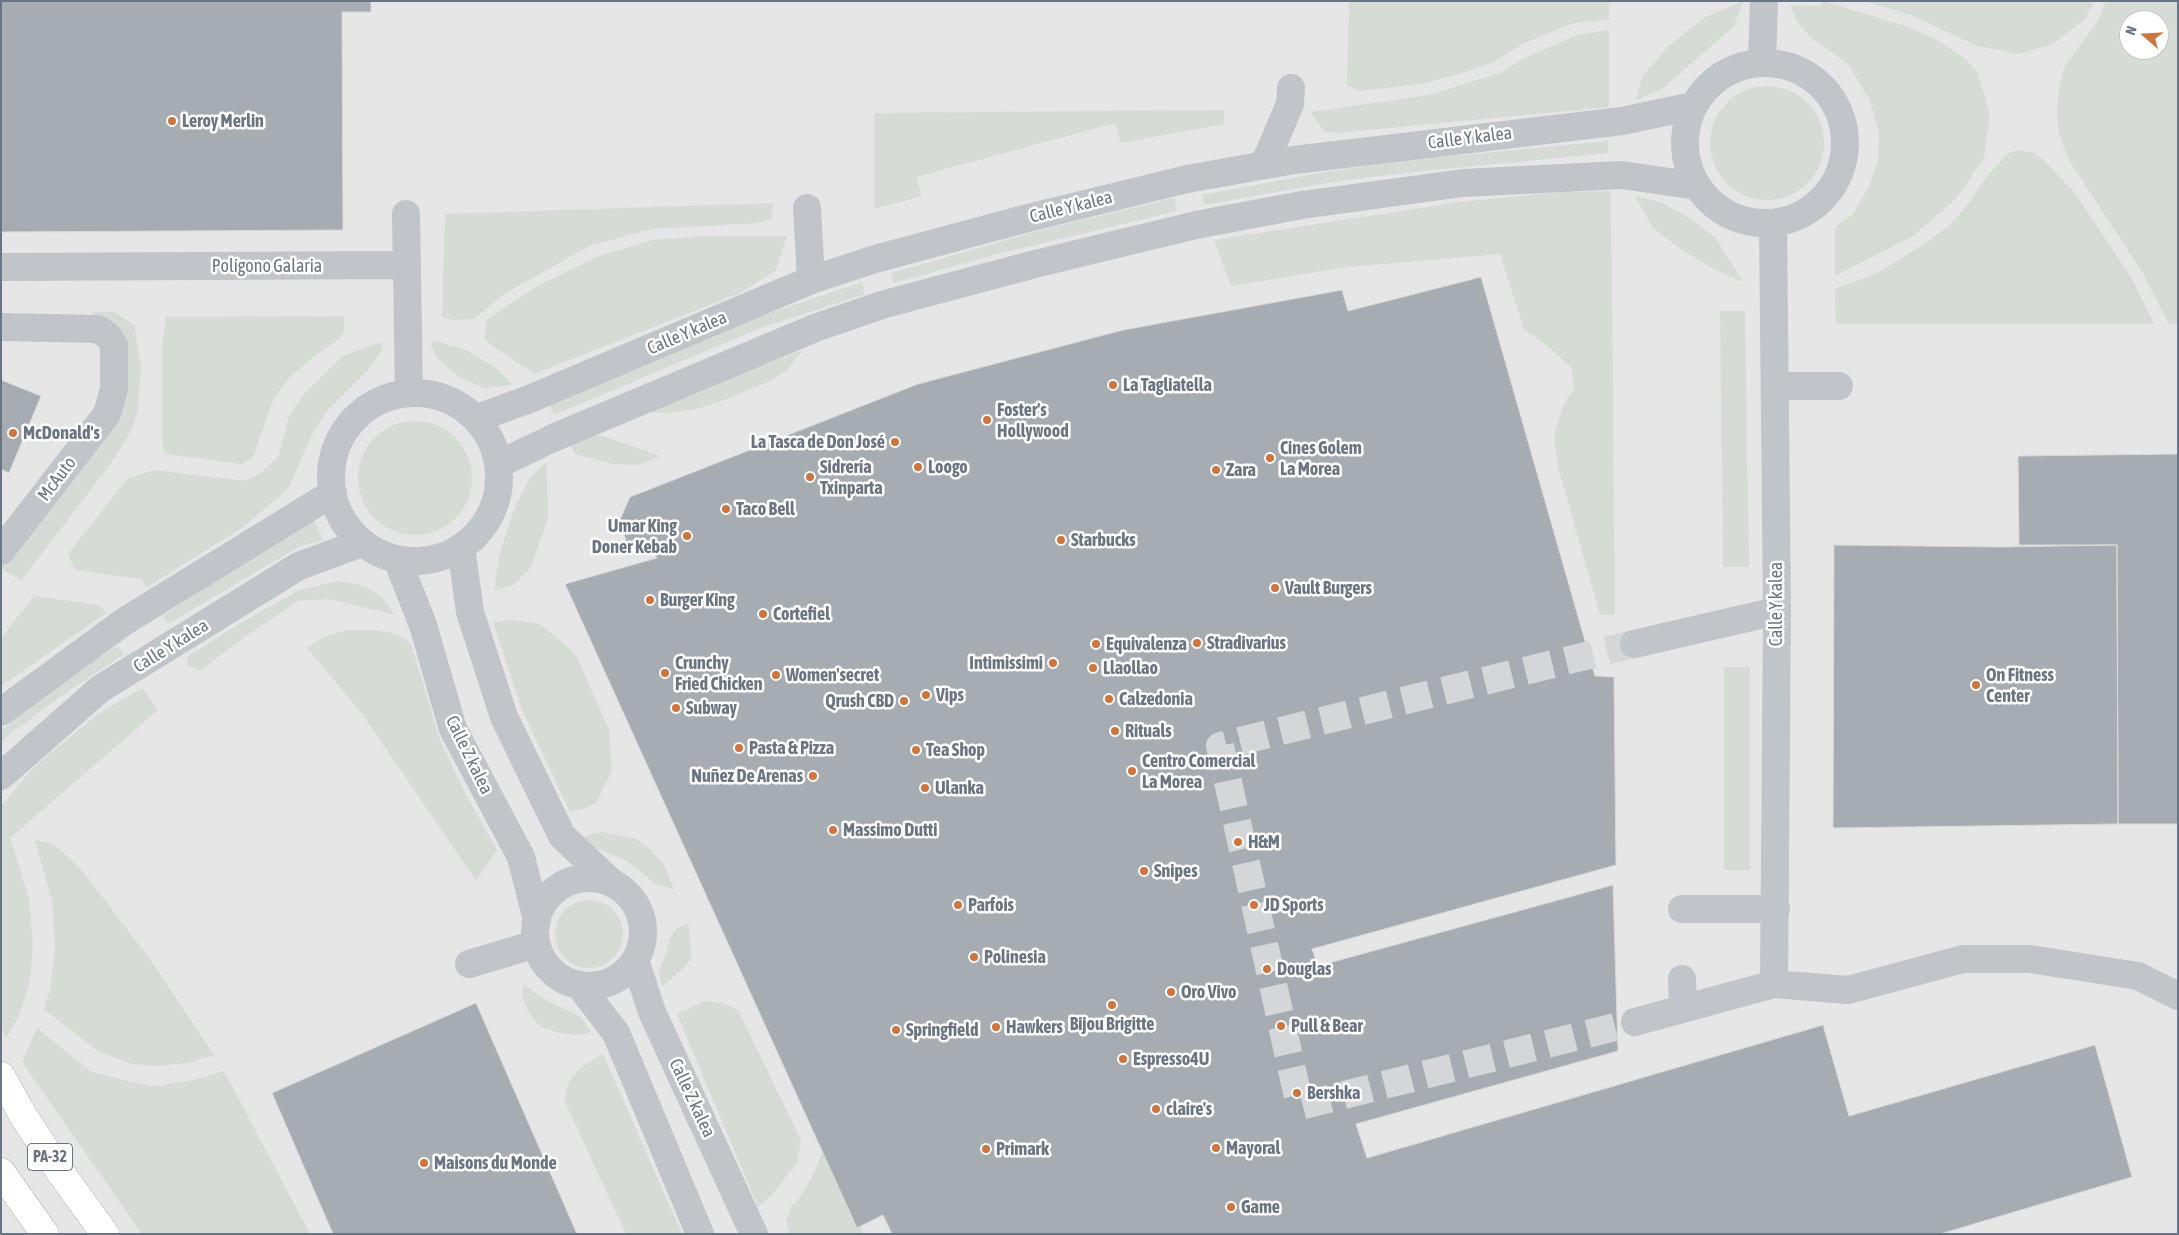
<!DOCTYPE html>
<html>
<head>
<meta charset="utf-8">
<style>
	body { margin:0 }
	#map { position:relative; width:2179px; height:1235px; overflow:hidden; background:#f7f7f5; font-family:"Asap Condensed",sans-serif }
	canvas { display:block }
	.frame { position:absolute; inset:0; border:2px solid #6a7482; pointer-events:none }
	.north { position:absolute; left:2119px; top:10px; width:50px; height:50px; box-sizing:border-box; background:#fff; border:1px solid #c3c7cd; border-radius:50%; rotate:289deg; font-size:14px; font-weight:700; line-height:20px; text-align:center; color:#6a7482 }
	.north::after { content:''; display:block; margin:auto; width:18px; height:22px; background:#ce743f; clip-path:polygon(50% 0,100% 100%,50% 72%,0 100%) }
</style>
</head>
<body>
<div id="map">
<canvas width="2179" height="1235"></canvas>
<div class="frame"></div>
<div class="north">N</div>
</div>
<script>
const ctx = document.querySelector('canvas').getContext('2d');
ctx.lineJoin = 'round';
function fillPath(path, color) {
  ctx.fillStyle = color;
  ctx.fill(path, 'evenodd');
}
function shape(rows) {
  const path = new Path2D();
  for (const r of rows) {
    if (r.length === 3) {
      path.moveTo(r[0] + r[2], r[1]);
      path.arc(r[0], r[1], r[2], 0, 2 * Math.PI);
      continue;
    }
    path.moveTo(r[0], r[1]);
    for (let i = 2; i < r.length; i += 2) path.lineTo(r[i], r[i + 1]);
  }
  return path;
}
function strokePath(path, color, width, dash) {
  ctx.strokeStyle = color;
  ctx.lineWidth = width;
  ctx.lineCap = dash ? 'butt' : 'round';
  ctx.setLineDash(dash || []);
  ctx.stroke(path);
}
function label(font, color, halo, rows, align = 'center') {
  ctx.font = font + ' "Asap Condensed",sans-serif';
  ctx.lineWidth = 5;
  ctx.setLineDash([]);
  ctx.textBaseline = 'middle';
  ctx.strokeStyle = halo;
  ctx.fillStyle = color;
  for (const [text, x, y, turn = 0] of rows) {
    ctx.save();
    ctx.translate(x, y);
    ctx.rotate((+turn || 0) * Math.PI / 180);
    ctx.textAlign = isNaN(turn) ? turn : align;
    if (halo) ctx.strokeText(text, 0, 0);
    ctx.fillText(text, 0, 0);
    ctx.restore();
  }
}
const built = shape([
	[1,1,2178,1,2178,1234,1,1234],
	[2129,20,2159,20,2159,50,2129,50]
]);
const green = shape([
	[1349,1,1609,1,1609,20,1579,22,1565,26,1521,45,1494,62,1459,74,1426,83,1361,91,1347,86],
	[1744,1,1733,27,1661,90,1636,100,1643,75,1670,45,1705,17],
	[1824,1,1905,26,1932,37,1967,60,1977,72,1990,113,1984,157,1956,199,1913,236,1835,276,1835,227,1853,214,1869,186,1878,161,1879,132,1869,99,1848,64,1810,37,1797,21,1790,5,1820,6],
	[1864,1,2094,1,2085,19,2053,44,2019,54,1977,46,1909,14],
	[2106,1,2178,1,2178,323,2169,324,2144,275,2069,160,2058,131,2057,108,2059,86,2065,66,2098,21],
	[2129,20,2159,20,2159,50,2129,50],
	[1609,30,1609,107,1337,133,1325,132,1310,112,1429,95,1500,73,1527,57,1577,35],
	[1767,143,57],
	[1224,110,1224,124,1121,143,1115,123,916,177,922,196,874,209,874,113],
	[1608,141,1608,153,1413,172,1332,182,1204,205,1202,195,1331,171,1412,160],
	[2017,150,2032,152,2044,160,2075,193,2131,277,2154,324,1836,324,1835,289,1879,272,1923,245,1951,224,1969,203,1984,180,2007,154],
	[1611,191,1615,615,1600,615,1558,467,1554,436,1563,407,1574,388,1571,367,1545,344,1524,330,1500,254,1347,267,1231,286,1214,240,1459,202,1562,192],
	[1635,196,1663,203,1684,215,1715,237,1743,282,1714,269,1682,250,1653,228],
	[1174,198,1177,211,1001,253,894,283,891,273,1041,230],
	[773,203,772,218,758,223,652,229,591,245,504,294,474,319,454,320,442,317,445,214],
	[701,236,787,236,776,270,740,293,534,374,490,344,484,338,487,320,509,304,541,284,599,256,652,240],
	[862,282,865,294,758,329,554,415,549,405,740,323],
	[1720,311,1745,311,1749,567,1723,567],
	[92,312,114,312,134,325,141,367,138,409,132,429,114,459,21,581,1,568,1,561,108,422,97,318],
	[344,316,344,332,338,340,314,356,290,377,273,399,253,458,241,464,165,454,162,438,162,347,166,317],
	[433,340,466,350,495,367,513,385,484,388,459,377,438,359,431,345],
	[382,342,383,349,368,370,327,411,313,432,288,489,242,528,147,587,141,579,75,570,68,554,128,478,154,470,245,481,259,474,278,457,289,417,305,393,344,355],
	[803,350,787,370,768,382,717,403,691,410,666,413,635,412],
	[415,478,57],
	[590,435,603,436,661,456,638,465,613,464,575,454,570,445],
	[547,462,548,518,531,567,514,585,494,590,500,551,516,505,530,478],
	[313,518,323,540,300,546,168,624,163,616,256,554,294,534],
	[339,581,364,586,381,596,395,615,330,599,298,601,239,641,201,670,188,666,187,657,241,623,299,590],
	[34,596,100,605,106,613,1,686,1,638],
	[512,620,539,624,555,636,576,655,609,730,612,770,596,803,586,808,570,812,522,710,493,622],
	[349,630,374,630,396,634,411,644,440,740,466,795,497,850,476,881,364,716,307,648,326,636],
	[118,646,124,654,64,694,11,733,1,743,1,731,64,679],
	[1724,667,1750,667,1750,870,1724,870],
	[142,688,158,710,10,838,29,898,33,945,30,981,19,1016,6,1038,1,1023,1,806,34,767,98,714],
	[601,832,634,838,650,849,664,865,674,889,656,884,627,861,593,847,584,836],
	[35,840,54,844,79,867,150,959,214,1055,188,1063,156,1066,133,1064,99,1052,44,1009,51,985,55,948,52,901],
	[589,934,34],
	[688,923,692,956,685,967,662,987,659,971,667,951,669,940,675,930],
	[524,984,540,997,581,1017,591,1032,581,1035,559,1033,541,1027,530,1014,522,997],
	[705,1001,723,1003,738,1010,801,1140,797,1163,771,1196,758,1207,677,1014],
	[37,1028,90,1071,131,1082,156,1086,193,1080,224,1071,310,1234,142,1234,22,1062],
	[603,1054,682,1234,626,1234,564,1100,569,1082,579,1069],
	[822,1152,857,1227,860,1226,863,1234,790,1234,786,1221,792,1206,801,1196,816,1169]
]);
const building = shape([
	[1,1,371,1,371,12,342,12,343,230,1,232,1,1],
	[1481,277,1595,676,1614,677,1616,865,1312,949,1318,966,1613,885,1618,1051,1356,1124,1367,1158,1823,1025,1849,1116,2095,1045,2132,1177,1940,1234,892,1234,883,1215,857,1228,565,584,657,558,652,550,628,545,619,522,630,497,918,384,1123,330,1342,290,1348,311,1481,277],
	[1,380,41,396,9,473,1,469,1,380],
	[2178,454,2178,824,2118,824,2117,545,2019,545,2018,456,2178,454],
	[1834,545,2001,547,2117,545,2118,824,1833,828,1834,545],
	[476,1003,577,1234,333,1234,272,1093,476,1003]
]);
const minorTunnel = shape([
	[1634,644,1220,746,1300,1106,1635,1022]
]);
const minor = shape([
	[1762,62,1764,1],
	[1765,143,80],
	[1264,165,1290,104,1291,88],
	[807,208,811,280],
	[406,214,409,392],
	[1773,223,1777,611,1774,984],
	[1,267,406,265],
	[1,327,98,329,108,336,114,345,114,389,107,414,1,551],
	[1775,386,1839,386],
	[415,477,84],
	[478,418,532,398,811,280,875,259,1024,219,1187,179,1294,160,1622,121,1693,106],
	[499,464,553,438,815,328,885,304,1035,264,1196,225,1302,205,1463,183,1622,175,1697,186],
	[461,547,470,612,504,717,562,836,612,883],
	[397,559,423,625,453,729,521,857,537,920],
	[1634,644,1777,611],
	[1,712,125,621,333,493],
	[1,776,100,689,299,566,359,544],
	[589,932,54],
	[1682,909,1776,909],
	[635,960,652,1012,754,1234],
	[469,964,536,944],
	[1682,979,1683,1009],
	[579,985,616,1033,700,1234],
	[1635,1022,1774,984,1848,990,1963,959,2030,959,2138,976,2178,996]
]);
const highway = shape([
	[1,1076,24,1117,58,1169,105,1234],
	[1,1172,45,1234]
]);
const markers = [
	[172,121,5,"#ce743f"],
	[1113,385,5,"#ce743f"],
	[987,420,5,"#ce743f"],
	[13,433,5,"#ce743f"],
	[895,442,5,"#ce743f"],
	[1270,458,5,"#ce743f"],
	[918,467,5,"#ce743f"],
	[1216,470,5,"#ce743f"],
	[810,477,5,"#ce743f"],
	[726,509,5,"#ce743f"],
	[687,536,5,"#ce743f"],
	[1061,540,5,"#ce743f"],
	[1275,588,5,"#ce743f"],
	[650,600,5,"#ce743f"],
	[763,614,5,"#ce743f"],
	[1197,643,5,"#ce743f"],
	[1096,644,5,"#ce743f"],
	[1053,663,5,"#ce743f"],
	[1093,668,5,"#ce743f"],
	[665,673,5,"#ce743f"],
	[776,675,5,"#ce743f"],
	[1976,685,5,"#ce743f"],
	[926,695,5,"#ce743f"],
	[1109,699,5,"#ce743f"],
	[904,701,5,"#ce743f"],
	[676,708,5,"#ce743f"],
	[1115,731,5,"#ce743f"],
	[739,748,5,"#ce743f"],
	[916,750,5,"#ce743f"],
	[1132,771,5,"#ce743f"],
	[813,776,5,"#ce743f"],
	[925,788,5,"#ce743f"],
	[833,830,5,"#ce743f"],
	[1238,842,5,"#ce743f"],
	[1144,871,5,"#ce743f"],
	[958,905,5,"#ce743f"],
	[1254,905,5,"#ce743f"],
	[974,957,5,"#ce743f"],
	[1267,969,5,"#ce743f"],
	[1171,992,5,"#ce743f"],
	[1112,1005,5,"#ce743f"],
	[1281,1026,5,"#ce743f"],
	[996,1027,5,"#ce743f"],
	[896,1030,5,"#ce743f"],
	[1123,1059,5,"#ce743f"],
	[1297,1093,5,"#ce743f"],
	[1156,1109,5,"#ce743f"],
	[1216,1148,5,"#ce743f"],
	[986,1149,5,"#ce743f"],
	[424,1163,5,"#ce743f"],
	[1231,1207,5,"#ce743f"]
];
const shields = [
	[50,1157,45]
];
const shieldNames = [
	["PA-32",50,1157]
];
const poiNames = [
	["Leroy Merlin",182,121],
	["La Tagliatella",1123,385],
	["Foster's",997,410],
	["Hollywood",997,431],
	["McDonald's",23,433],
	["La Tasca de Don José",885,442,"right"],
	["Cines Golem",1280,448],
	["La Morea",1280,469],
	["Sidrería",820,467],
	["Txinparta",820,488],
	["Loogo",928,467],
	["Zara",1226,470],
	["Taco Bell",736,509],
	["Umar King",677,526,"right"],
	["Doner Kebab",677,547,"right"],
	["Starbucks",1071,540],
	["Vault Burgers",1285,588],
	["Burger King",660,600],
	["Cortefiel",773,614],
	["Stradivarius",1207,643],
	["Equivalenza",1106,644],
	["Crunchy",675,663],
	["Fried Chicken",675,684],
	["Intimissimi",1043,663,"right"],
	["Llaollao",1103,668],
	["Women'secret",786,675],
	["On Fitness",1986,675],
	["Center",1986,696],
	["Vips",936,695],
	["Calzedonia",1119,699],
	["Qrush CBD",894,701,"right"],
	["Subway",686,708],
	["Rituals",1125,731],
	["Pasta & Pizza",749,748],
	["Tea Shop",926,750],
	["Centro Comercial",1142,761],
	["La Morea",1142,782],
	["Nuñez De Arenas",803,776,"right"],
	["Ulanka",935,788],
	["Massimo Dutti",843,830],
	["H&M",1248,842],
	["Snipes",1154,871],
	["Parfois",968,905],
	["JD Sports",1264,905],
	["Polinesia",984,957],
	["Douglas",1277,969],
	["Oro Vivo",1181,992],
	["Bijou Brigitte",1112,1024,"center"],
	["Pull & Bear",1291,1026],
	["Hawkers",1006,1027],
	["Springfield",906,1030],
	["Espresso4U",1133,1059],
	["Bershka",1307,1093],
	["claire's",1166,1109],
	["Mayoral",1226,1148],
	["Primark",996,1149],
	["Maisons du Monde",434,1163],
	["Game",1241,1207]
];
const streetNames = [
	["Calle Y kalea",1470,138,-7],
	["Calle Y kalea",1071,207,-14],
	["Polígono Galaria",267,266],
	["Calle Y kalea",687,333,-23],
	["McAuto",57,479,-53],
	["Calle Y kalea",1776,604,-90],
	["Calle Y kalea",171,646,-32],
	["Calle Z kalea",469,755,64],
	["Calle Z kalea",692,1098,65]
];
fillPath(built, '#e5e6e5');
fillPath(green, '#d6dcd5');
fillPath(building, '#a7acb3');
strokePath(building, '#d9d9d7', 1);
strokePath(minorTunnel, '#d4d6d8', 28, [28, 14]);
strokePath(highway, '#b3b5b9', 29);
strokePath(minor, '#c1c4c8', 28);
strokePath(highway, '#fff', 28);
for (const [x, y, r, color] of markers) {
  const dot = new Path2D();
  dot.arc(x, y, r, 0, 2 * Math.PI);
  ctx.fillStyle = color;
  ctx.fill(dot);
  strokePath(dot, '#fff', 2);
}
for (const [x, y, w] of shields) {
  const box = new Path2D();
  box.roundRect(x - w / 2, y - 13.5, w, 27, 4);
  ctx.fillStyle = '#fff';
  ctx.fill(box);
  strokePath(box, '#6a7482', 1);
}
label('bold 16px', '#6a7482', null, shieldNames);
label('bold 18px', '#6a7482', '#fff', poiNames, 'left');
label('18px', '#6a7482', '#fff', streetNames);
</script>
</body>
</html>
